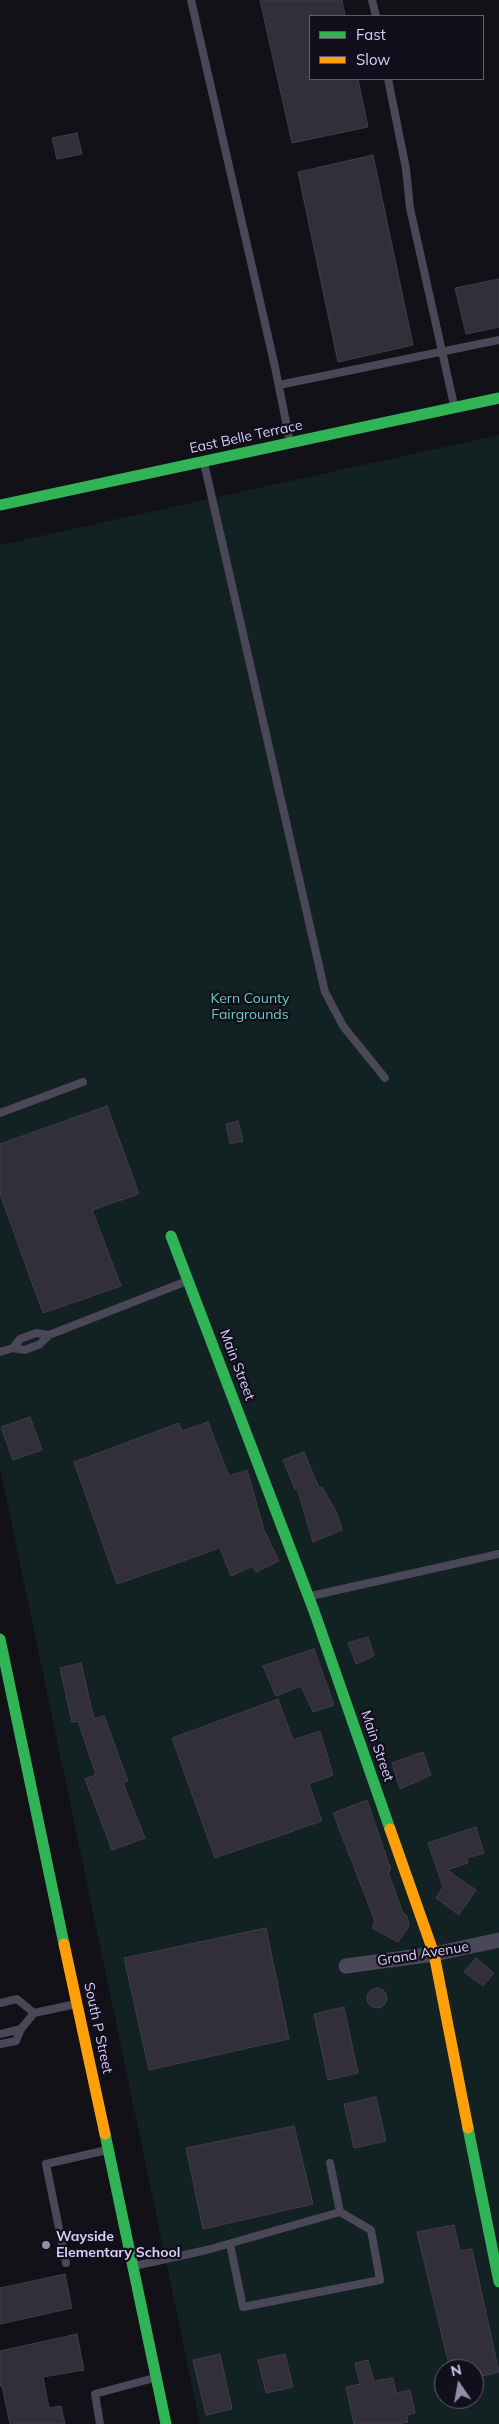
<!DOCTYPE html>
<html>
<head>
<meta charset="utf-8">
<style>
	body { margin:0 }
	#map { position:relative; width:499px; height:2424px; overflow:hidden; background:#131118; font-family:Mulish,sans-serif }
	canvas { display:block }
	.legend { position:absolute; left:309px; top:15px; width:175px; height:65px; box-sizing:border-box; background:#120e1b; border:1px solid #615b73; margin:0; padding:6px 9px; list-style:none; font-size:15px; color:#d8cff8 }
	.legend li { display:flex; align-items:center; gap:10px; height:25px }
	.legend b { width:25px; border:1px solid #615b73 }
	.north { position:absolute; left:434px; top:2359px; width:50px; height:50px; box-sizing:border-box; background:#120e1b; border:1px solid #615b73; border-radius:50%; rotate:348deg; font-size:14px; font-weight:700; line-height:20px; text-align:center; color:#d8cff8 }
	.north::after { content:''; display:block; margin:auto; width:18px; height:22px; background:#938caa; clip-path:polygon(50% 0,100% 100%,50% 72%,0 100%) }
</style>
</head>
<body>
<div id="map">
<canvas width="499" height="2424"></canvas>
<ul class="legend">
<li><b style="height:6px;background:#30b455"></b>Fast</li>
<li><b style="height:6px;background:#ff9f0a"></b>Slow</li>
</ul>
<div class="north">N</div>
</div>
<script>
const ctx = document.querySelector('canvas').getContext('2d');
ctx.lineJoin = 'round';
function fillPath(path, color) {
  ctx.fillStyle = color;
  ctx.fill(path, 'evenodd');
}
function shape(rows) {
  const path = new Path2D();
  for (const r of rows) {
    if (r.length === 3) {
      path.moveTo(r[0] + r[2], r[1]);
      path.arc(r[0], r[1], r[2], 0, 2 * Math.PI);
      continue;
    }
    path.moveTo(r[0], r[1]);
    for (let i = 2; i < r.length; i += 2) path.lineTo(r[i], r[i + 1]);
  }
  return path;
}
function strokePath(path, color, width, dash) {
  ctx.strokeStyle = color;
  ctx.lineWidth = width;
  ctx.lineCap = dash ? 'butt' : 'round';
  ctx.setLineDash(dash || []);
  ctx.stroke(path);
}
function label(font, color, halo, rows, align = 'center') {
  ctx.font = font + ' Mulish,sans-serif';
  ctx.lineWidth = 4.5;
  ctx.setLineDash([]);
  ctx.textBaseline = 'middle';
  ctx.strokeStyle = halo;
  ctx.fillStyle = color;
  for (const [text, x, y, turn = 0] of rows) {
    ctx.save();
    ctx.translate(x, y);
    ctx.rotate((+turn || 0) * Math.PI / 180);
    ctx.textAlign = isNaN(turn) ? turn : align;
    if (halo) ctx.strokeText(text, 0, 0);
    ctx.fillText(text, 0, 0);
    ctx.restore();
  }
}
const green = shape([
	[499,435,499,2424,200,2424,0,1468,0,545],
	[444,2369,474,2369,474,2399,444,2399]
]);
const building = shape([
	[260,0,342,0,345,16,310,16,310,79,358,79,368,127,292,143,260,0],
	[77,133,82,154,57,159,52,138,77,133],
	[373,155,413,345,338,362,298,172,373,155],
	[499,279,499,327,466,334,455,288,499,279],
	[107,1106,139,1194,92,1210,121,1286,43,1313,0,1194,0,1144,107,1106],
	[238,1121,243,1141,230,1144,226,1124,238,1121],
	[30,1417,42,1450,13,1460,1,1427,30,1417],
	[208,1422,229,1476,247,1470,264,1530,279,1561,256,1572,253,1566,231,1576,220,1548,117,1584,74,1462,179,1423,182,1431,208,1422],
	[304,1452,319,1488,322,1487,337,1513,342,1530,313,1542,297,1488,295,1489,283,1460,304,1452],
	[368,1637,374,1656,356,1664,348,1643,368,1637],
	[314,1649,334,1705,313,1712,301,1686,276,1696,263,1666,314,1649],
	[81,1663,94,1719,104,1716,128,1781,123,1783,145,1838,112,1850,85,1779,96,1775,78,1721,72,1722,60,1668,81,1663],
	[278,1699,293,1740,320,1731,333,1775,309,1784,322,1821,215,1858,172,1738,278,1699],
	[423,1752,431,1775,400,1789,392,1763,423,1752],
	[367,1800,391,1870,388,1872,403,1913,407,1916,409,1926,398,1942,372,1928,375,1921,333,1813,367,1800],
	[476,1827,484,1853,467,1858,468,1863,447,1870,476,1890,459,1915,436,1898,443,1887,428,1843,476,1827],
	[266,1928,289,2039,149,2070,124,1958,266,1928],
	[476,1958,494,1973,483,1986,464,1972,476,1958],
	[377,1998,10],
	[344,2007,358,2073,328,2080,314,2014,344,2007],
	[376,2097,386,2141,354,2148,344,2104,376,2097],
	[294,2126,313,2204,203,2229,186,2148,294,2126],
	[454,2225,460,2251,472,2249,499,2372,474,2378,474,2369,450,2369,417,2232,454,2225],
	[65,2274,72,2308,0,2324,0,2288,65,2274],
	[77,2334,84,2370,43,2377,49,2408,61,2406,65,2424,10,2424,2,2386,0,2386,0,2351,77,2334],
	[220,2354,232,2409,206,2415,193,2360,220,2354],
	[285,2354,293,2387,266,2393,258,2360,285,2354],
	[368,2360,374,2381,393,2378,396,2393,410,2390,415,2413,407,2415,408,2422,398,2424,354,2424,346,2387,360,2384,355,2363,368,2360]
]);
const lane = shape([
	[191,0,275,367,290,442],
	[372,0,376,16],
	[388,79,406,169,410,208,454,405],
	[279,385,499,340],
	[204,463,325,992,343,1026,385,1078],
	[0,1113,83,1082],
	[13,1348,20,1339,36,1333,49,1335],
	[0,1352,13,1348,25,1350,40,1344,49,1335,187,1281],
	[311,1596,499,1554],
	[0,2003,17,1999,34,2013],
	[0,2034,21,2029],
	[0,2044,16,2041,21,2029,34,2013,76,2004],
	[230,2244,243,2307,380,2280,371,2230,340,2212],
	[66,2263,46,2164,107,2150],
	[134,2266,207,2250,340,2212,330,2163],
	[100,2424,95,2394,154,2378]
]);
const street = shape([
	[346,1966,434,1954,499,1940]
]);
const fast = shape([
	[0,505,499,398],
	[171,1236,314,1611,390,1829],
	[0,1639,64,1944],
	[468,2128,499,2282],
	[105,2134,166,2424]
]);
const slow = shape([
	[390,1829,434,1954,468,2128],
	[64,1944,105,2134]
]);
const markers = [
	[46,2245,5,"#938caa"]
];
const streetNames = [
	["East Belle Terrace",246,437,-12],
	["Main Street",237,1365,69],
	["Main Street",377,1746,71],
	["Grand Avenue",423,1954,-9],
	["South P Street",98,2028,78]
];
const parkNames = [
	["Kern County",250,999],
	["Fairgrounds",250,1015]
];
const poiNames = [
	["Wayside",56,2237],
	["Elementary School",56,2253]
];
fillPath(green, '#122122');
fillPath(building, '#322e3a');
strokePath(building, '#413c4b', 1);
strokePath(lane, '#494758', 8);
strokePath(street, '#494758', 15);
strokePath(fast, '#30b455', 11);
strokePath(slow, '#ff9f0a', 11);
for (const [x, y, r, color] of markers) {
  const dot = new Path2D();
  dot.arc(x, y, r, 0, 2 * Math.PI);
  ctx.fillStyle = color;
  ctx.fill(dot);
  strokePath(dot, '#120e1b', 2);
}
label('14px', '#d8cff8', '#120e1b', streetNames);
label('14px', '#66cdbf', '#120e1b', parkNames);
label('bold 14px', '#d8cff8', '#120e1b', poiNames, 'left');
</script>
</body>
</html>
